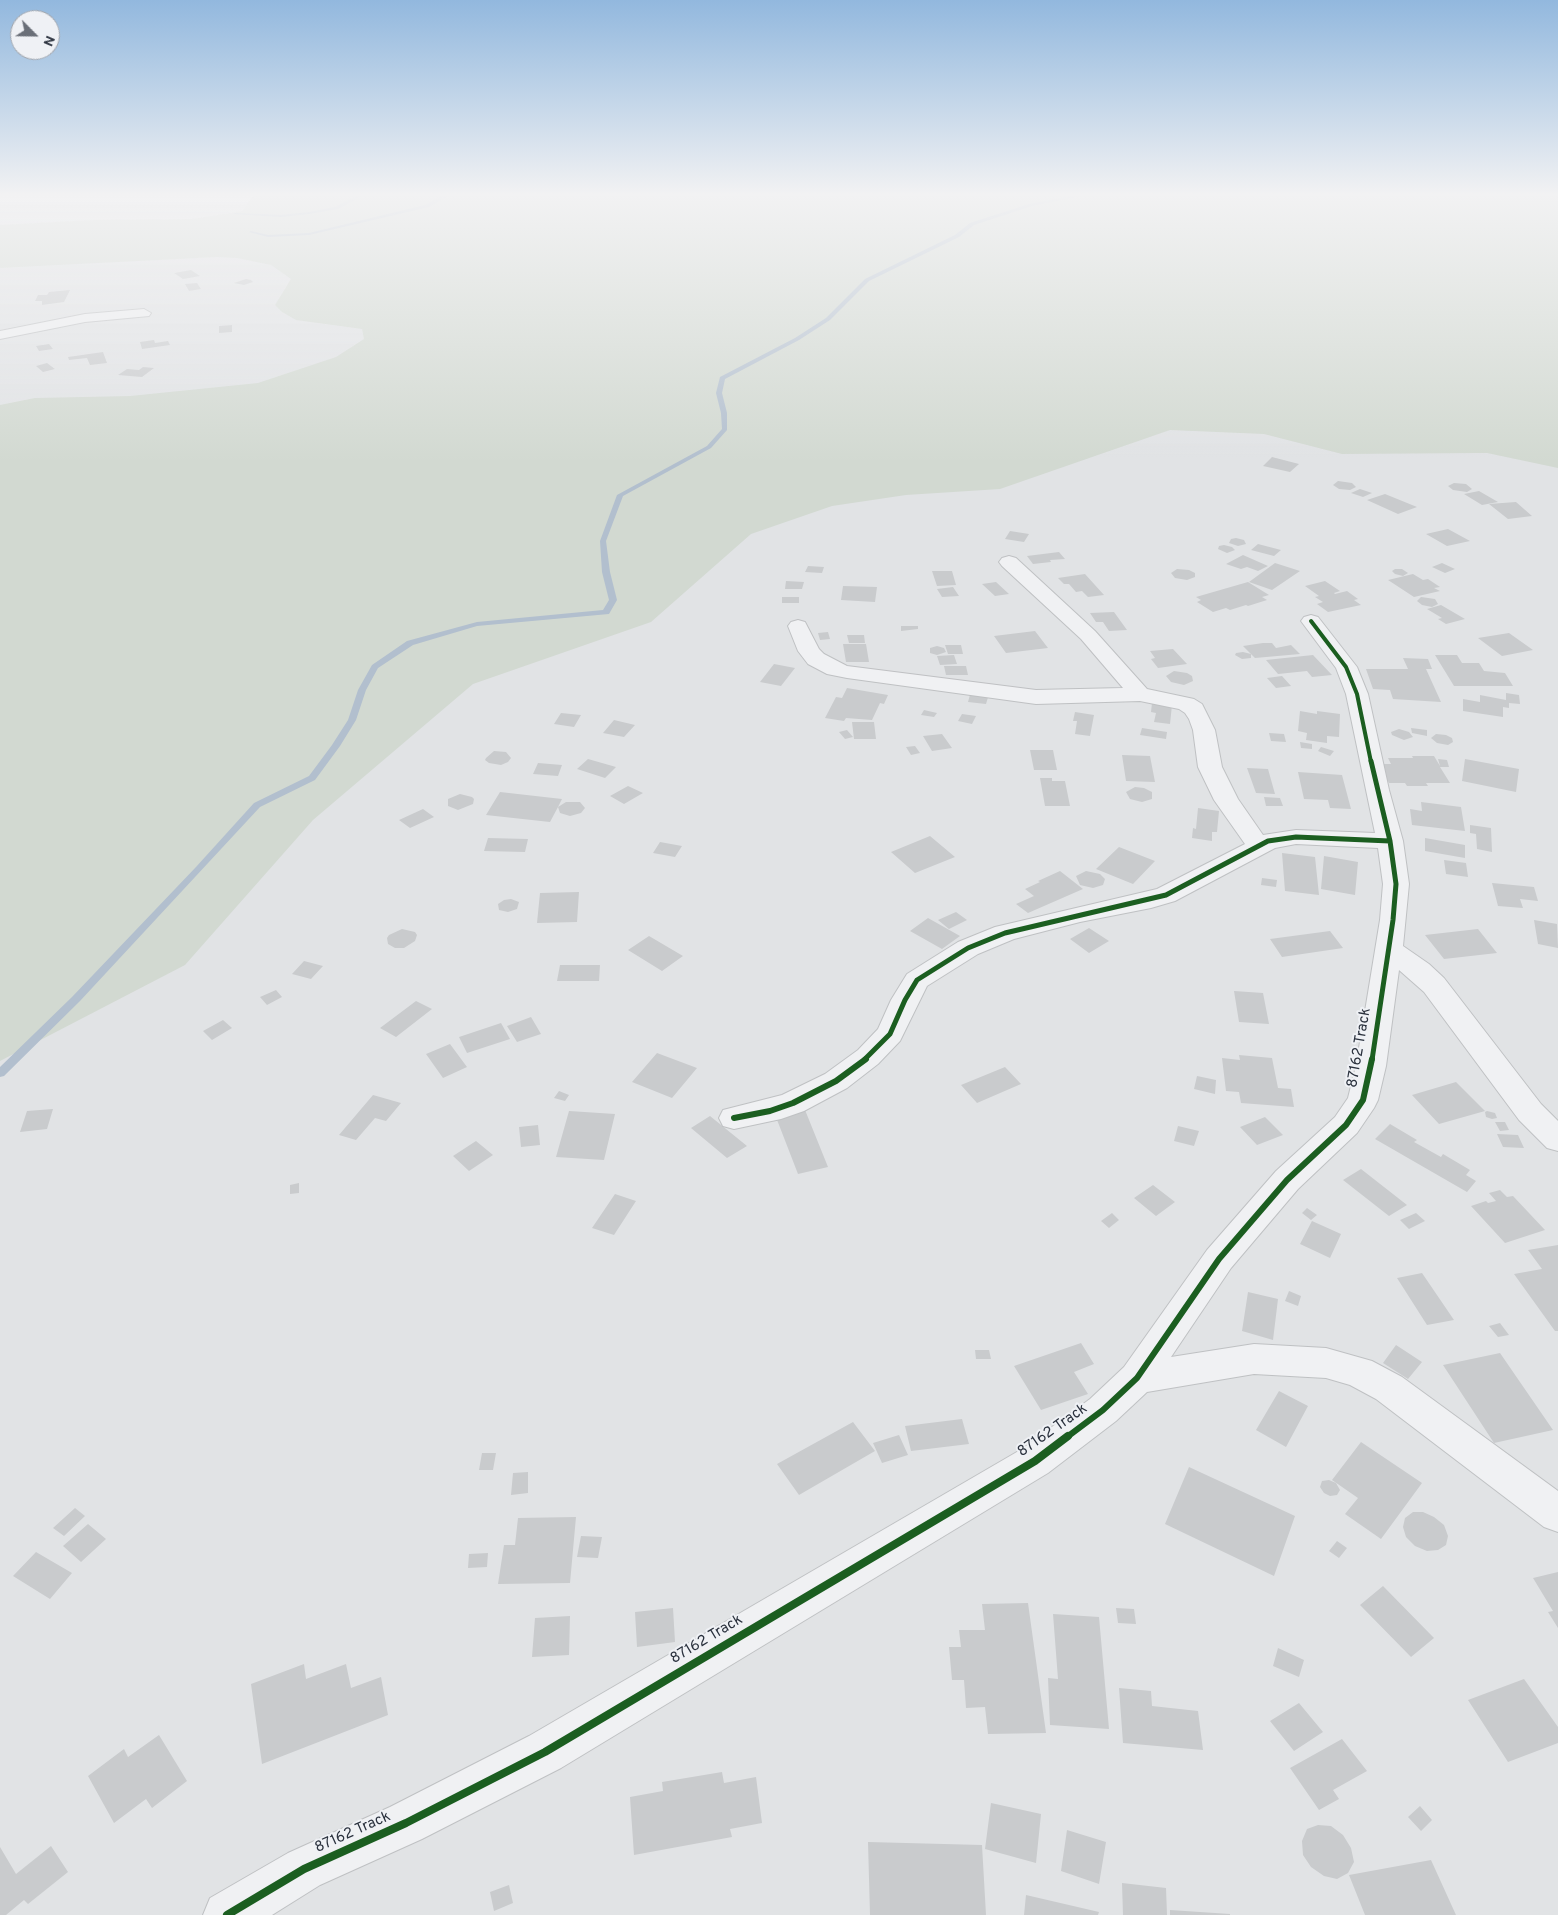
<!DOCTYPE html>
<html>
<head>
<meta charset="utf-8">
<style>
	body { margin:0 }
	#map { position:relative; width:1558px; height:1915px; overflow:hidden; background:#e1e3e5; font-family:Overpass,sans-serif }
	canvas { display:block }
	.north { position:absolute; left:10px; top:10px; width:50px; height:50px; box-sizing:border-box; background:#eff1f5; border:1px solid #a0a4ab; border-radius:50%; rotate:113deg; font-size:14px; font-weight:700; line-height:20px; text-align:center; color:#2a313d }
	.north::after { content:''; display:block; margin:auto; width:18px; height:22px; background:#6a6f78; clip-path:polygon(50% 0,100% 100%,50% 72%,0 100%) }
</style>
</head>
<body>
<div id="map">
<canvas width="1558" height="1915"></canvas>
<div class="north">N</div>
</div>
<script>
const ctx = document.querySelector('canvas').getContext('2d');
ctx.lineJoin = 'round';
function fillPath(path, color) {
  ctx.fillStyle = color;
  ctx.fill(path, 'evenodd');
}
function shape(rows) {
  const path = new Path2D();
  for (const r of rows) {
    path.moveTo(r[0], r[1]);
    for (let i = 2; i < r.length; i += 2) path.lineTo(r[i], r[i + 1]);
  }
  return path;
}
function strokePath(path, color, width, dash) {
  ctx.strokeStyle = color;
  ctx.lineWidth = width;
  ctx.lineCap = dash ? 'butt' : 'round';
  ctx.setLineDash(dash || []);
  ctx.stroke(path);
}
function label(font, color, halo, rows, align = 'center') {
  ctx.font = font + ' Overpass,sans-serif';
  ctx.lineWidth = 4;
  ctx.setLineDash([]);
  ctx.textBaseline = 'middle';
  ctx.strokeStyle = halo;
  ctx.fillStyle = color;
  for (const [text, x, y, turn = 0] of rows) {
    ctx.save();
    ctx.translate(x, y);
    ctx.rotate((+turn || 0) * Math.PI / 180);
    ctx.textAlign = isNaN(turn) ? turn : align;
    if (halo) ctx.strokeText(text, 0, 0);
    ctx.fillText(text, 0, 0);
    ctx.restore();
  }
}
const green = shape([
	[254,195,1558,195,1558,468,1487,453,1342,454,1264,434,1170,430,1000,489,906,495,832,506,751,534,651,622,473,684,313,820,185,965,0,1061,0,405,35,398,130,396,258,383,336,357,364,339,362,329,296,320,282,312,275,305,291,279,271,265,237,258,217,257,0,268,0,225,93,220,192,219,242,211]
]);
const stream = shape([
	[358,195,364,195,338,209,309,214,281,217,233,214,235,213,281,215,309,212,335,207,358,195],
	[444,195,450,195,429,207,309,235,268,237,249,232,251,231,268,235,309,233,425,205,444,195],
	[1076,195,1087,195,1032,206,974,225,959,237,869,281,830,320,799,340,725,379,722,393,727,413,727,430,711,448,623,496,606,541,610,572,617,600,609,614,477,626,413,645,378,668,366,690,356,720,340,746,315,780,260,807,80,1001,4,1076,0,1077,0,1067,72,997,196,867,254,803,309,776,332,745,348,720,358,690,372,665,407,641,477,622,603,610,609,600,602,572,600,541,617,495,707,446,722,429,721,413,716,393,720,377,795,338,826,318,865,279,955,235,970,223,1029,204,1076,195]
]);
const building = shape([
	[191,270,200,276,183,279,174,273],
	[246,279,251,280,253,282,244,285,234,283],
	[197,283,201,289,189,291,185,284],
	[70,290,64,302,42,305,42,301,35,301,38,295,47,295,49,292],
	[232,325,232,332,219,333,219,326],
	[154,340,155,343,168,341,170,345,142,349,140,342],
	[49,344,53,349,39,351,36,346],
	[103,352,107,363,90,365,87,358,69,360,68,357],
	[47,363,55,369,43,372,36,366],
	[143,367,154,368,142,377,118,375,127,369,139,370],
	[1272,457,1299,464,1290,472,1263,466],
	[1338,481,1352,483,1356,487,1350,490,1339,489,1333,485],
	[1454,483,1466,484,1472,489,1467,492,1453,490,1448,486],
	[1360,489,1372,493,1363,497,1351,493],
	[1479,491,1498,502,1482,505,1464,494],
	[1385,494,1417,507,1398,514,1367,500],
	[1516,502,1532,516,1508,519,1489,504],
	[1448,529,1470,541,1447,546,1426,534],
	[1010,531,1029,534,1024,542,1005,539],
	[1236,538,1244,540,1246,544,1238,546,1229,543,1231,539],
	[1258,544,1281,550,1274,556,1251,550],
	[1224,545,1232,547,1235,550,1227,553,1218,549,1219,546],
	[1059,552,1065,559,1050,560,1051,562,1033,564,1027,556],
	[1243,555,1268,566,1258,571,1247,567,1241,569,1226,564],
	[1275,563,1300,571,1272,590,1249,582],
	[1442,563,1455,569,1445,573,1432,567],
	[808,566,824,567,822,573,805,572],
	[1177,569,1189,570,1195,573,1195,577,1187,580,1175,578,1171,573],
	[1395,569,1402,569,1408,573,1403,576,1395,574,1392,571],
	[932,571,952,571,956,585,937,586],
	[1085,574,1104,595,1088,597,1082,591,1076,592,1069,584,1064,584,1058,578],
	[1413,574,1423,580,1428,579,1440,587,1434,588,1440,591,1414,597,1388,580],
	[786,581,804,582,802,589,785,589],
	[1325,581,1340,591,1334,593,1335,594,1347,591,1358,599,1354,600,1361,605,1328,612,1317,604,1323,602,1315,597,1319,596,1305,586],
	[996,582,1009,594,995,596,982,584],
	[1248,582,1269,595,1262,597,1267,600,1248,606,1246,605,1230,610,1226,608,1213,612,1197,602,1201,600,1196,597],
	[843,586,877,587,875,602,841,600],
	[953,587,959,596,942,597,937,589],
	[782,597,799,597,799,603,782,603],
	[1421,597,1435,599,1438,604,1432,607,1422,605,1417,601],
	[1441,605,1465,619,1446,624,1438,619,1442,618,1427,609],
	[1114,612,1127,630,1109,631,1103,622,1096,622,1090,613],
	[901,626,918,626,918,629,901,631],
	[1035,631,1048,648,1006,653,994,636],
	[828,632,830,639,820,640,818,633],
	[1509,633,1533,650,1502,656,1478,638],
	[847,635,864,635,865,643,849,643],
	[1263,643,1272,643,1276,648,1291,645,1300,654,1255,658,1243,646],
	[843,644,866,644,869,662,846,662],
	[945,645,961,645,963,654,948,654],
	[937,646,944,648,946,652,937,655,930,653,930,648],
	[1173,649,1187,664,1158,668,1151,659,1155,658,1150,651],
	[1243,652,1251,654,1251,658,1242,659,1235,655,1236,653],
	[954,655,957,664,940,665,937,656],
	[1313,655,1332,675,1312,677,1307,671,1278,674,1266,660],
	[1435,655,1457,655,1462,663,1479,663,1484,671,1505,673,1513,686,1454,686],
	[1403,658,1428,659,1432,669,1426,669,1441,702,1393,699,1390,690,1373,689,1366,669,1408,669],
	[774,664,795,668,781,686,760,682],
	[944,666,966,666,968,675,946,675],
	[1174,671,1187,673,1192,676,1193,681,1184,685,1171,682,1166,676],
	[1282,676,1291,686,1276,688,1267,678],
	[847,688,888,695,884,704,880,703,872,720,846,718,844,721,825,718,836,697,842,698],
	[971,691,989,694,986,704,968,702],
	[1506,693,1519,695,1520,704,1509,703,1509,708,1503,707,1503,717,1463,711,1463,699,1480,702,1480,695,1506,700],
	[1152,703,1172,705,1170,724,1154,722,1156,713,1151,712],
	[924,710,937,713,934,717,921,715],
	[1300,711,1317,714,1317,711,1340,714,1339,737,1327,736,1327,743,1306,740,1307,733,1298,731],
	[1075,712,1094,715,1090,736,1075,734,1077,721,1073,721],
	[561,713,581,715,574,727,554,724],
	[962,714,976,716,972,724,958,721],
	[614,720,635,725,624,737,603,733],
	[852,722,874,722,876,739,854,739],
	[1142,728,1167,732,1166,739,1140,735],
	[1411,728,1427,730,1427,736,1412,733],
	[1399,729,1409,732,1413,737,1404,740,1392,735,1391,732],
	[847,730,853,737,845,739,839,732],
	[1269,733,1284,734,1286,742,1271,741],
	[942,734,952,748,932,751,923,736],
	[1436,734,1446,735,1452,738,1453,742,1448,745,1437,743,1431,738],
	[1300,742,1312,744,1312,749,1301,748],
	[915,746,920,753,911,755,906,747],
	[1321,747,1334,751,1330,756,1318,751],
	[1030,750,1053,750,1057,770,1034,770],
	[494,751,506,752,511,758,508,762,501,765,489,763,485,760,486,758],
	[1122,755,1150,756,1155,782,1126,781],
	[1412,756,1434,756,1440,766,1438,759,1447,760,1449,767,1440,767,1450,783,1426,783,1428,786,1407,786,1405,783,1389,783,1379,764,1391,764,1388,758,1413,758],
	[588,759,616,767,605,778,577,769],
	[1465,759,1519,769,1516,792,1462,781],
	[538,763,562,765,558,776,533,774],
	[1247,768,1268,769,1275,794,1256,793],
	[1298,772,1342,775,1351,809,1330,808,1328,800,1304,799],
	[1040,778,1052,778,1052,781,1065,781,1070,806,1045,806],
	[628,786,643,793,624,804,610,796],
	[1135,787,1144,788,1152,792,1152,799,1142,802,1130,799,1126,792],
	[500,792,562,799,558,807,566,802,580,802,585,808,581,813,570,816,560,813,558,807,550,822,486,815],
	[460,794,472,797,474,799,473,804,458,810,448,806,448,799],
	[1264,797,1280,798,1283,806,1266,806],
	[1421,802,1461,807,1465,831,1412,825,1410,809,1422,811],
	[1198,808,1219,811,1217,832,1212,832,1212,841,1192,838,1193,828,1196,829],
	[423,809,434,817,410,828,399,820],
	[1470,825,1491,828,1492,852,1477,849,1476,834,1470,833],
	[930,836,955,857,915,873,891,852],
	[488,838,528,839,525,852,484,851],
	[1425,838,1465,845,1465,858,1425,851],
	[660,842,682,846,675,857,653,853],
	[1119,847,1155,861,1133,884,1096,869],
	[1282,853,1315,857,1319,895,1285,891],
	[1324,856,1358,862,1355,895,1321,889],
	[1444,860,1466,863,1468,877,1446,874],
	[1060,871,1083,889,1028,913,1016,904,1034,896,1025,889,1040,882,1038,881],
	[1086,871,1100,874,1105,879,1103,885,1093,888,1080,885,1076,876],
	[1262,878,1277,880,1276,887,1261,885],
	[1492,883,1534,887,1538,901,1520,899,1523,908,1498,906],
	[579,892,577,922,537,923,540,893],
	[511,899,519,902,517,909,508,912,499,910,498,904,504,900],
	[956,912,967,920,949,929,938,920],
	[928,918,960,936,942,949,910,931],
	[1534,920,1557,924,1558,948,1538,944],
	[1089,928,1109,941,1089,953,1070,939],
	[402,929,415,932,417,935,415,941,404,948,395,948,388,944,387,938,389,935],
	[1478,929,1497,953,1444,959,1425,935],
	[1330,931,1343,948,1282,957,1270,939],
	[649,936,683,956,662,971,628,950],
	[304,961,323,966,311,979,292,974],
	[560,965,600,965,599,981,557,981],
	[276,990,282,997,267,1005,260,997],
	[1234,991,1263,993,1269,1024,1239,1022],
	[416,1001,432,1009,396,1037,380,1028],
	[531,1017,541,1034,517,1042,507,1026],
	[223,1020,232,1028,212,1040,203,1031],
	[501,1023,510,1039,467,1053,459,1037],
	[450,1044,467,1067,443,1078,426,1054],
	[657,1053,697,1068,672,1098,632,1082],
	[1239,1055,1272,1058,1278,1088,1291,1089,1294,1107,1241,1103,1239,1092,1226,1091,1222,1058,1240,1060],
	[1005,1067,1021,1084,977,1103,961,1085],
	[1197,1076,1216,1080,1215,1094,1194,1089],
	[1456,1082,1485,1111,1439,1124,1412,1095],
	[559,1091,569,1095,565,1101,554,1098],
	[373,1095,401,1103,386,1121,375,1118,356,1140,339,1135],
	[803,1105,828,1167,798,1174,774,1112],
	[53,1109,47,1129,20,1132,27,1111],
	[569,1111,615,1114,604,1160,556,1157],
	[1487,1111,1495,1113,1497,1118,1492,1119,1486,1117,1485,1112],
	[710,1116,747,1146,727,1158,691,1128],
	[1265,1117,1283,1135,1257,1145,1240,1127],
	[1495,1122,1505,1122,1509,1130,1500,1131],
	[1390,1124,1417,1140,1414,1142,1441,1157,1443,1154,1470,1170,1466,1175,1476,1181,1467,1192,1375,1139],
	[538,1125,540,1145,521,1147,519,1127],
	[1178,1126,1199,1131,1194,1146,1174,1141],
	[1497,1134,1518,1135,1524,1148,1503,1147],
	[476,1141,493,1155,469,1171,453,1156],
	[1361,1169,1407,1205,1389,1216,1343,1180],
	[299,1183,299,1193,290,1194,290,1185],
	[1153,1185,1175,1202,1156,1216,1134,1198],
	[1500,1190,1507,1197,1513,1196,1545,1230,1505,1243,1471,1206,1486,1201,1488,1203,1496,1201,1489,1193],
	[615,1194,636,1201,614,1235,592,1228],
	[1307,1208,1317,1215,1311,1220,1302,1213],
	[1112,1213,1119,1220,1109,1228,1101,1221],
	[1416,1213,1425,1221,1409,1229,1400,1220],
	[1312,1221,1341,1234,1330,1258,1300,1244],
	[1558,1245,1558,1331,1555,1331,1514,1274,1542,1269,1528,1250],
	[1422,1273,1454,1320,1427,1325,1397,1278],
	[1289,1291,1301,1296,1298,1306,1285,1301],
	[1248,1292,1278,1299,1273,1340,1242,1331],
	[1500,1323,1509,1335,1498,1337,1489,1326],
	[1081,1343,1094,1364,1074,1372,1088,1394,1041,1410,1014,1366],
	[1396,1345,1422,1362,1408,1379,1383,1363],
	[975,1350,989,1350,991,1359,976,1359],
	[1500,1353,1553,1430,1494,1443,1443,1365],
	[1279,1391,1308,1406,1286,1447,1256,1430],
	[962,1419,969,1444,911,1451,905,1426],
	[853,1422,875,1451,799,1495,777,1464],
	[899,1435,908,1455,882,1463,873,1443],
	[1361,1442,1422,1483,1381,1539,1345,1514,1358,1498,1332,1480],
	[482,1453,496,1453,493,1470,479,1470],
	[1189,1467,1295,1516,1274,1576,1165,1524],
	[528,1472,528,1493,511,1495,513,1473],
	[1329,1480,1336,1483,1340,1490,1337,1495,1330,1496,1324,1493,1320,1487,1322,1481],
	[75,1508,85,1516,64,1536,53,1528],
	[1413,1512,1423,1512,1434,1517,1444,1525,1448,1536,1446,1545,1438,1550,1427,1551,1415,1546,1406,1537,1403,1527,1405,1518],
	[576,1517,570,1583,498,1584,504,1545,515,1545,518,1518],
	[88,1524,106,1539,81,1562,63,1546],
	[581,1536,602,1537,598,1558,577,1557],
	[1337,1541,1347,1548,1339,1558,1329,1551],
	[36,1552,72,1573,50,1599,13,1576],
	[488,1553,487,1567,468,1568,469,1554],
	[1558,1572,1558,1628,1548,1612,1553,1611,1533,1578],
	[1383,1586,1434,1638,1411,1657,1360,1605],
	[1028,1603,1046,1733,988,1734,985,1707,966,1708,964,1680,952,1680,949,1647,961,1647,959,1630,985,1630,982,1604],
	[673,1608,675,1642,637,1647,635,1612],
	[1116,1608,1134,1609,1136,1624,1118,1623],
	[1053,1614,1099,1617,1109,1729,1050,1725,1048,1678,1058,1679],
	[570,1616,569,1655,532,1657,535,1618],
	[1278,1648,1304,1660,1299,1677,1273,1666],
	[304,1664,306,1679,346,1664,351,1688,381,1677,388,1715,262,1764,251,1684],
	[1524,1679,1558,1727,1558,1743,1508,1762,1468,1700],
	[1119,1688,1151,1691,1152,1706,1198,1711,1203,1750,1123,1743],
	[1299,1703,1323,1732,1294,1751,1270,1721],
	[159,1735,187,1781,152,1808,146,1799,114,1823,88,1776,124,1749,128,1757],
	[1342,1739,1367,1771,1333,1790,1339,1799,1319,1810,1290,1768],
	[722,1772,724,1783,756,1777,762,1823,730,1829,732,1837,634,1855,630,1797,663,1791,662,1782],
	[991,1803,1041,1814,1036,1863,985,1849],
	[1420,1806,1432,1820,1421,1831,1408,1817],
	[1318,1825,1331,1826,1343,1835,1351,1848,1354,1862,1348,1873,1337,1879,1324,1876,1311,1867,1303,1855,1302,1841,1307,1829],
	[1067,1830,1106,1842,1099,1884,1061,1871],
	[868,1842,982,1845,986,1915,870,1915],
	[51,1846,68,1872,28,1904,24,1900,6,1915,0,1915,0,1847,16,1874],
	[1431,1860,1456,1915,1365,1915,1349,1875],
	[1122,1883,1166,1888,1167,1915,1123,1915],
	[509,1885,513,1903,494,1911,490,1892],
	[1026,1895,1099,1912,1098,1915,1024,1915],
	[1170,1910,1230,1914,1230,1915,1170,1915]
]);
const street = shape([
	[144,309,151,313,149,316,85,322,0,339,0,331,85,314,144,309],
	[1009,556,1016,558,1095,631,1147,689,1194,699,1202,704,1215,730,1222,767,1238,799,1263,835,1296,830,1375,833,1346,694,1336,668,1301,621,1304,617,1311,615,1318,617,1357,667,1368,694,1389,790,1403,841,1409,884,1403,946,1429,964,1444,978,1541,1104,1558,1121,1558,1151,1547,1148,1519,1120,1424,992,1399,970,1386,1066,1378,1100,1374,1108,1357,1133,1298,1189,1231,1268,1171,1357,1254,1344,1326,1348,1372,1361,1402,1377,1558,1491,1558,1532,1544,1527,1376,1399,1350,1385,1326,1378,1254,1374,1147,1392,1116,1421,1048,1473,561,1768,422,1839,320,1885,272,1915,203,1915,210,1898,288,1853,390,1807,529,1736,1022,1449,1090,1399,1124,1367,1207,1250,1276,1171,1335,1117,1348,1098,1356,1066,1380,920,1383,884,1378,848,1296,844,1275,848,1175,901,1151,908,1080,922,1014,939,978,954,927,986,900,1041,878,1064,847,1088,804,1111,781,1119,734,1129,723,1126,719,1118,723,1110,782,1095,825,1074,858,1050,878,1029,891,1000,907,974,958,942,995,927,1157,889,1245,844,1214,800,1198,767,1193,730,1189,719,1185,713,1179,709,1140,701,1036,704,847,678,827,674,808,664,798,651,788,626,791,622,798,620,805,622,819,649,824,654,847,666,1036,690,1123,688,1081,639,1002,566,999,562,1002,558,1009,556]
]);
const cyclewayFar3 = shape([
	[1311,621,1346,667,1357,694,1371,762]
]);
const cyclewayFar2 = shape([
	[1371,761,1390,841,1396,884,1393,920,1372,1060],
	[864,1060,890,1034,905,1000,917,980,968,948,1005,933,1166,895,1268,841,1296,837,1390,841]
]);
const cyclewayFar1 = shape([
	[734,1118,770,1111,793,1103,836,1081,866,1059],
	[1067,1437,1103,1410,1137,1378,1219,1259,1287,1180,1346,1125,1363,1100,1372,1059]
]);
const cycleway = shape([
	[227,1915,304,1869,406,1823,545,1752,1035,1461,1068,1436]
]);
const nearStreetnames = [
	["87162 Track",1360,1048,-80],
	["87162 Track",1053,1431,-35],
	["87162 Track",707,1640,-31],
	["87162 Track",353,1833,-24]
];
fillPath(green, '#d2d9d1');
fillPath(stream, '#b2bfce');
fillPath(building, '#c9cbcd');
strokePath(street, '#bfc1c3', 2);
fillPath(street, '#f0f1f3');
strokePath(cyclewayFar3, '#1b5e20', 4);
strokePath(cyclewayFar2, '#1b5e20', 5);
strokePath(cyclewayFar1, '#1b5e20', 6);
strokePath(cycleway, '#1b5e20', 8);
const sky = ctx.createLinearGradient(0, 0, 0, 463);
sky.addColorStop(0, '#92b8de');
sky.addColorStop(0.42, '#f2f2f3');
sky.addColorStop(1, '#f2f2f300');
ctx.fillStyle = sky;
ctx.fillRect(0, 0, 1558, 463);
label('15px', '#2a313d', '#eff1f5', nearStreetnames);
</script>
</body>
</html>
